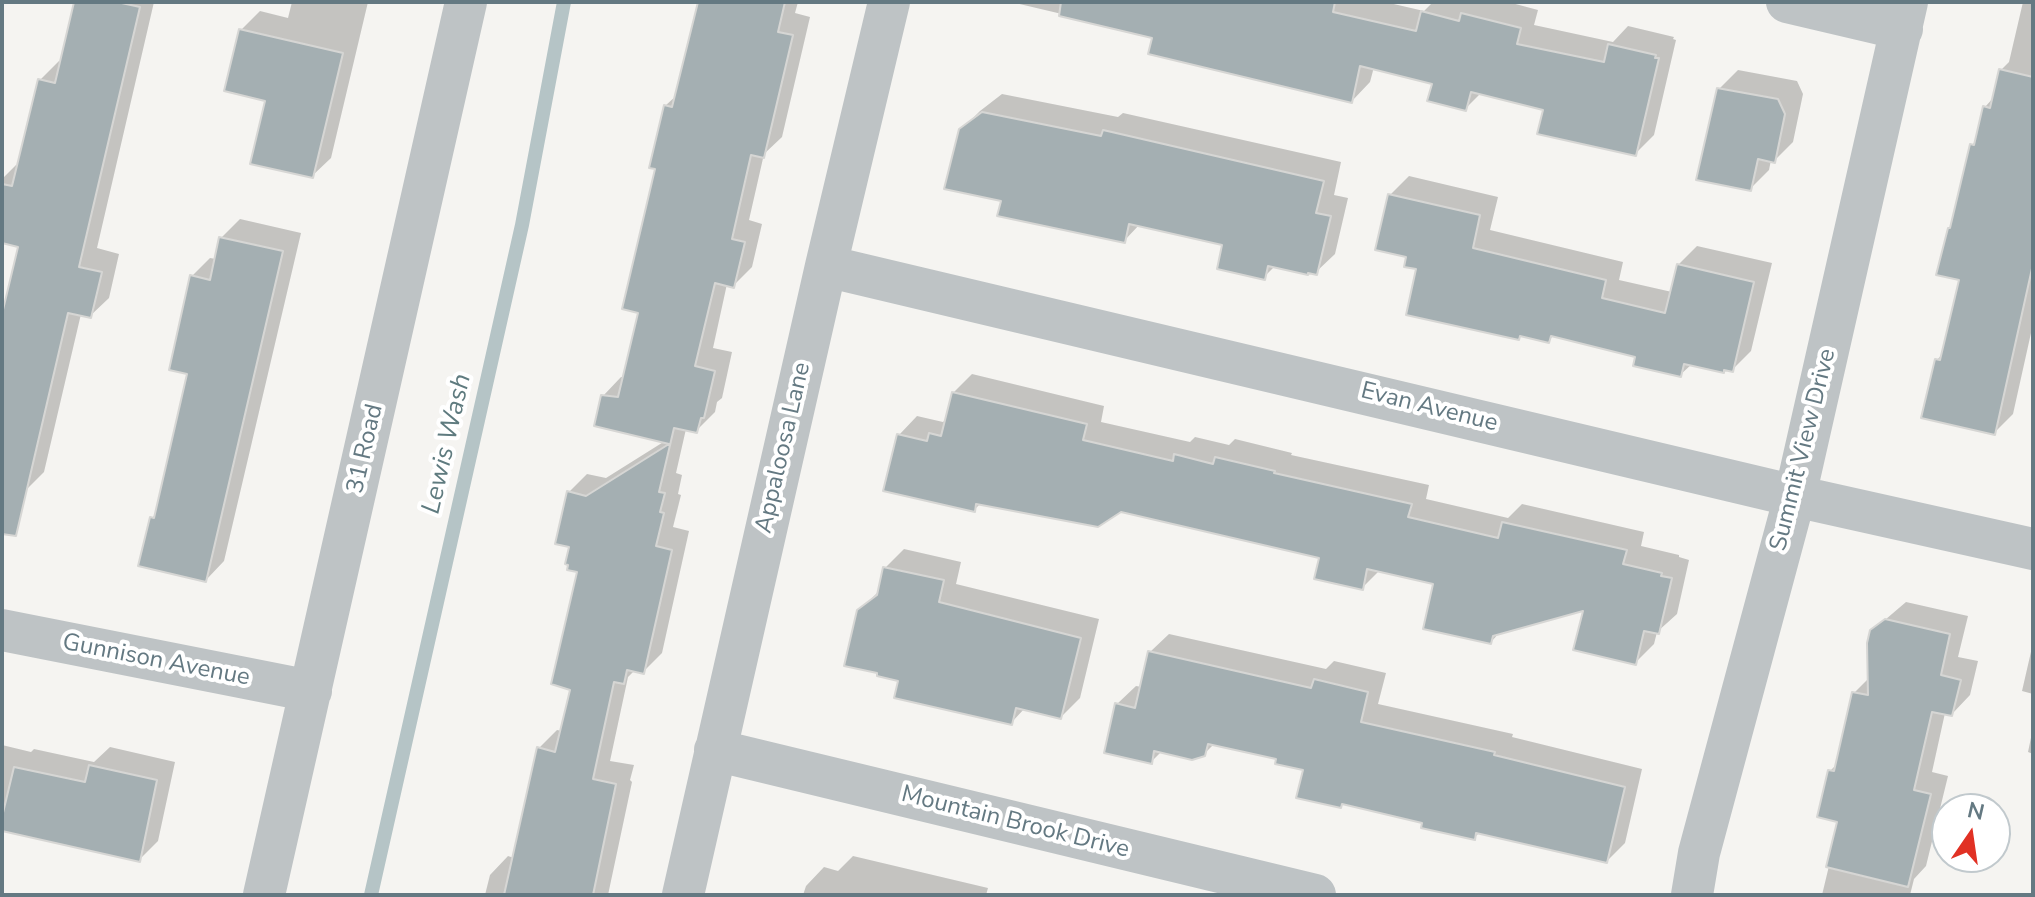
<!DOCTYPE html>
<html>
<head>
<meta charset="utf-8">
<style>
	body { margin:0 }
	#map { position:relative; width:2035px; height:897px; overflow:hidden; background:#f5f4f1; font-family:"Nunito Sans",sans-serif }
	canvas { display:block }
	.frame { position:absolute; inset:0; border:4px solid #647982; pointer-events:none }
	.north { position:absolute; left:1931px; top:793px; width:80px; height:80px; box-sizing:border-box; background:#fff; border:2px solid #c1c9cd; border-radius:50%; rotate:13deg; font-size:22px; font-weight:700; line-height:32px; text-align:center; color:#647982 }
	.north::after { content:''; display:block; margin:auto; width:28px; height:36px; background:#e13124; clip-path:polygon(50% 0,100% 100%,50% 72%,0 100%) }
</style>
</head>
<body>
<div id="map">
<canvas width="2035" height="897"></canvas>
<div class="frame"></div>
<div class="north">N</div>
</div>
<script>
const ctx = document.querySelector('canvas').getContext('2d');
ctx.lineJoin = 'round';
function fillPath(path, color) {
  ctx.fillStyle = color;
  ctx.fill(path, 'evenodd');
}
function shape(rows) {
  const path = new Path2D();
  for (const r of rows) {
    path.moveTo(r[0], r[1]);
    for (let i = 2; i < r.length; i += 2) path.lineTo(r[i], r[i + 1]);
  }
  return path;
}
function strokePath(path, color, width, dash) {
  ctx.strokeStyle = color;
  ctx.lineWidth = width;
  ctx.lineCap = dash ? 'butt' : 'round';
  ctx.setLineDash(dash || []);
  ctx.stroke(path);
}
function label(font, color, halo, rows, align = 'center') {
  ctx.font = font + ' "Nunito Sans",sans-serif';
  ctx.lineWidth = 8;
  ctx.setLineDash([]);
  ctx.textBaseline = 'middle';
  ctx.strokeStyle = halo;
  ctx.fillStyle = color;
  for (const [text, x, y, turn = 0] of rows) {
    ctx.save();
    ctx.translate(x, y);
    ctx.rotate((+turn || 0) * Math.PI / 180);
    ctx.textAlign = isNaN(turn) ? turn : align;
    if (halo) ctx.strokeText(text, 0, 0);
    ctx.fillText(text, 0, 0);
    ctx.restore();
  }
}
const shadow = shape([
	[76,2,154,2,97,248,119,254,109,298,90,316,81,314,44,472,25,491,2,526,2,323,20,245,2,241,2,179,16,165,20,165,40,80,59,61,62,62],
	[292,2,368,2,331,158,312,176,267,100,241,30,260,11,288,18],
	[700,2,798,2,795,13,810,17,782,137,764,154,749,220,762,224,752,267,734,285,727,284,713,348,732,352,722,398,717,402,715,412,696,431,686,429,676,473,682,475,678,494,681,495,673,527,689,531,662,653,643,672,635,670,628,677,610,761,634,765,630,780,632,782,608,895,485,895,490,875,508,856,514,858,539,748,557,730,562,731,572,688,579,571,572,546,569,492,587,474,606,478,665,441,603,396,621,377,625,377,640,311,665,106,677,95],
	[1011,2,1385,2,1424,11,1433,2,1508,2,1538,10,1534,25,1613,42,1628,26,1674,37,1673,39,1676,40,1654,135,1635,154,1545,108,1482,92,1465,109,1434,83,1374,67,1370,82,1352,101,1155,36],
	[2023,2,2033,2,2033,324,2013,414,1994,433,1937,360,1944,352,1961,279,1953,225,1972,145,1977,140,1985,107,1994,97,2001,70,2009,62],
	[1738,70,1797,81,1803,94,1793,142,1774,161,1771,160,1769,170,1750,189,1719,89],
	[1002,94,1118,117,1123,113,1341,162,1334,195,1348,198,1335,254,1316,272,1275,266,1264,277,1225,244,1140,224,1124,241,1003,199,961,130,980,111],
	[1409,176,1498,197,1490,230,1623,262,1619,280,1672,292,1678,265,1697,246,1772,263,1751,351,1732,370,1692,364,1680,375,1638,356,1554,335,1548,341,1419,268,1408,256,1390,195],
	[240,219,301,233,224,561,206,580,152,518,158,512,190,372,192,276,210,258,216,259,221,238],
	[972,374,1104,406,1101,422,1190,442,1195,437,1229,445,1235,439,1292,453,1291,455,1429,485,1426,499,1508,518,1522,504,1644,532,1641,546,1679,555,1679,557,1689,560,1677,614,1657,632,1654,644,1635,663,1585,608,1500,632,1491,642,1435,582,1380,570,1362,588,1322,557,1121,510,981,503,974,510,899,435,917,416,943,422,948,417,953,393],
	[904,549,961,562,956,584,1099,619,1080,698,1061,717,1025,708,1011,723,900,680,859,611,880,590,885,568],
	[1906,602,1968,616,1958,657,1978,661,1970,695,1952,714,1945,713,1932,772,1948,776,1926,866,1914,879,1910,895,1822,895,1840,820,1830,771,1838,763,1854,693,1870,677,1872,631],
	[1169,634,1326,669,1334,661,1386,673,1378,704,1513,734,1512,737,1642,769,1625,843,1607,861,1480,832,1474,838,1425,821,1344,803,1340,806,1306,769,1278,758,1215,743,1204,754,1162,751,1151,762,1117,704,1136,686,1142,687,1150,652],
	[2033,643,2033,694,2022,691],
	[2033,728,2033,754,2028,752],
	[2,745,31,752,34,749,94,762,110,747,175,762,158,841,139,860,2,828],
	[853,856,988,888,986,895,803,895,806,886,824,867,838,871]
]);
const stream = shape([
	[371,895,522,225,564,2]
]);
const building = shape([
	[74,2,117,2,140,7,79,267,102,272,91,318,68,313,16,536,2,534,2,314,18,247,2,243,2,184,12,186,38,79,55,83,74,2],
	[698,2,785,2,778,32,793,35,764,158,751,155,732,239,745,242,734,288,715,283,695,366,715,371,704,418,701,418,697,433,674,428,659,492,665,493,660,512,664,513,656,546,672,550,644,674,627,670,624,684,614,682,593,779,616,784,593,895,504,895,537,747,555,752,570,690,551,684,577,572,567,570,568,565,565,564,569,547,555,544,567,491,586,496,669,444,594,426,601,395,618,397,638,313,622,309,655,169,649,168,664,105,672,107,698,2],
	[1061,2,1335,2,1333,12,1416,31,1421,11,1459,21,1461,13,1521,28,1517,44,1604,62,1608,44,1656,55,1655,58,1659,58,1636,156,1537,134,1543,110,1471,92,1466,111,1427,101,1432,84,1360,66,1352,103,1148,54,1152,38,1059,16,1061,2],
	[239,29,343,53,313,178,250,164,265,101,224,91,239,29],
	[1999,69,2033,77,2033,264,1995,435,1921,418,1935,359,1940,360,1959,280,1936,275,1948,228,1950,228,1970,144,1974,145,1983,106,1990,108,1999,69],
	[1717,88,1778,99,1785,114,1775,163,1758,159,1751,191,1696,180,1717,88],
	[982,112,1101,136,1103,130,1324,181,1316,213,1331,216,1317,275,1308,273,1308,275,1268,266,1265,280,1217,269,1222,245,1129,224,1125,243,997,216,1001,201,944,189,959,129,982,112],
	[1388,194,1480,215,1473,248,1606,280,1602,298,1665,313,1677,264,1754,282,1733,372,1724,370,1724,373,1684,364,1681,377,1633,366,1635,357,1551,336,1549,343,1520,336,1519,340,1406,315,1416,269,1404,267,1406,257,1375,250,1388,194],
	[219,237,283,251,206,582,138,566,150,517,154,518,187,374,169,370,190,275,210,280,219,237],
	[952,392,1087,424,1083,440,1173,461,1174,454,1213,464,1215,457,1275,471,1274,473,1412,504,1408,517,1498,538,1502,522,1627,550,1623,564,1662,573,1661,576,1672,578,1659,634,1644,631,1636,665,1573,650,1583,611,1493,636,1491,644,1423,629,1433,584,1367,569,1363,590,1314,579,1319,558,1121,512,1098,527,976,504,975,512,883,491,897,434,927,441,929,433,941,436,952,392],
	[883,567,944,580,939,602,1081,638,1061,719,1016,708,1012,725,894,698,898,681,877,676,877,673,844,666,857,610,877,595,883,567],
	[1885,619,1950,634,1941,675,1961,680,1952,716,1932,712,1914,790,1931,794,1908,887,1826,867,1837,822,1817,817,1828,770,1834,771,1852,692,1868,695,1867,643,1870,630,1885,619],
	[1148,651,1311,688,1314,679,1368,692,1361,722,1495,752,1494,755,1625,787,1607,863,1476,833,1475,840,1421,828,1422,823,1342,804,1341,808,1296,798,1303,770,1275,764,1276,759,1208,744,1205,756,1192,760,1154,751,1152,764,1104,753,1115,703,1135,708,1148,651],
	[89,765,157,780,140,862,2,831,2,817,14,767,85,782,89,765]
]);
const minor = shape([
	[1787,2,1902,29],
	[826,266,1795,496,2033,549],
	[2,630,311,691],
	[715,750,1315,895],
	[264,895,466,2],
	[683,895,826,266,889,2],
	[1692,895,1699,853,1795,496,1907,2]
]);
const streetNames = [
	["Evan Avenue",1429,408,14],
	["Appaloosa Lane",784,448,-77],
	["31 Road",366,449,-77],
	["Summit View Drive",1804,450,-76],
	["Gunnison Avenue",156,661,11],
	["Mountain Brook Drive",1015,823,14]
];
const waterNames = [
	["Lewis Wash",448,444,-77]
];
fillPath(shadow, '#0003');
strokePath(stream, '#b5c4c6', 14);
fillPath(building, '#a4afb2');
strokePath(building, '#d6d6d4', 2);
strokePath(minor, '#bec3c5', 42);
label('24px', '#647982', '#fff', streetNames);
label('italic 26px', '#5f7b7f', '#fff', waterNames);
</script>
</body>
</html>
